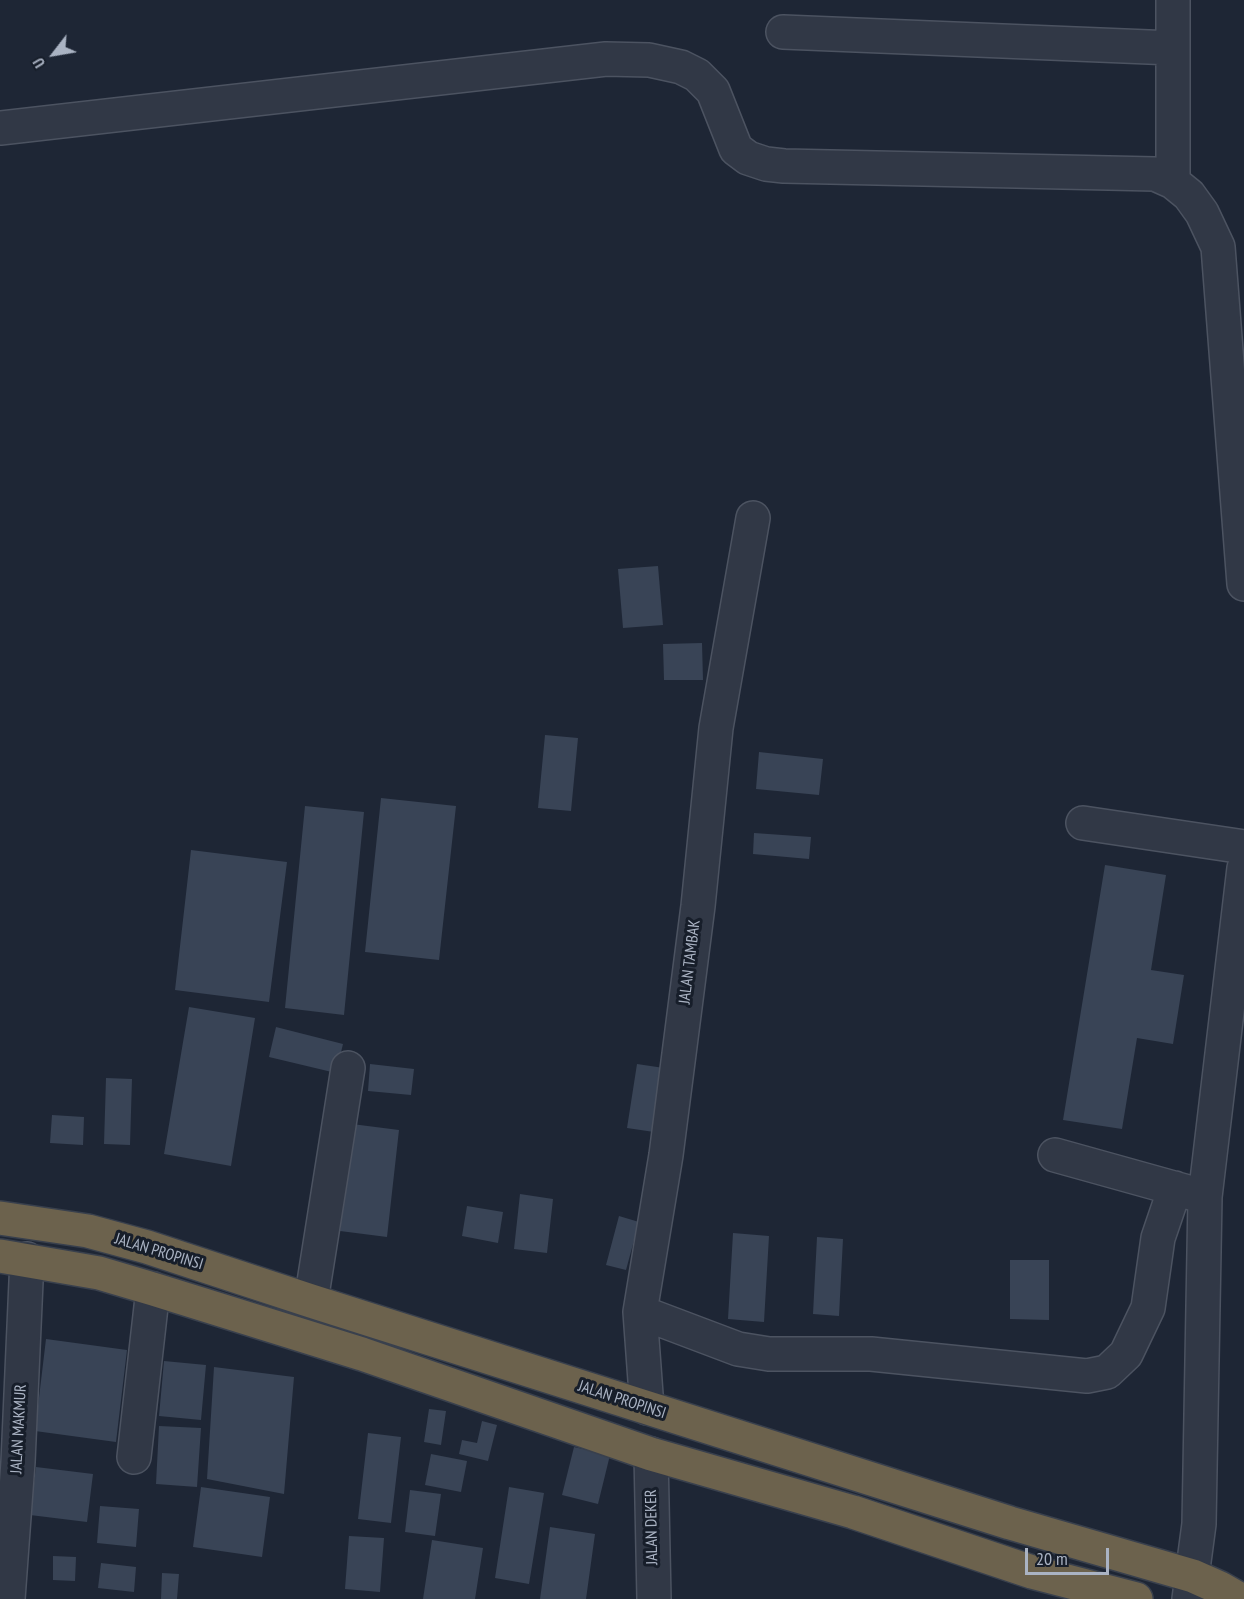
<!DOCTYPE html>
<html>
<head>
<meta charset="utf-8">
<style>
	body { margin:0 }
	#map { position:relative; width:1244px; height:1599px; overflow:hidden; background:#1e2635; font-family:"PT Sans Narrow",sans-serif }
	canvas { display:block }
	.north { position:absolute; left:24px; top:24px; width:60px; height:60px; -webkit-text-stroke:4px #171e2a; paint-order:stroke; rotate:239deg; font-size:16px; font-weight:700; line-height:24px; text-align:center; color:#aab3c3 }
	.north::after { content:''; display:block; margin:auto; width:21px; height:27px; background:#aab3c3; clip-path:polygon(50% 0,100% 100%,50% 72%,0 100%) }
	.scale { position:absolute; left:1025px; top:1548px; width:84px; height:27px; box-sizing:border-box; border:3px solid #aab3c3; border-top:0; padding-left:8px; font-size:18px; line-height:21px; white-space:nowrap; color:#aab3c3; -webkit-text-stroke:4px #171e2a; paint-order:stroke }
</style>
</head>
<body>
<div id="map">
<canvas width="1244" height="1599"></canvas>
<div class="north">U</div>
<div class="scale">20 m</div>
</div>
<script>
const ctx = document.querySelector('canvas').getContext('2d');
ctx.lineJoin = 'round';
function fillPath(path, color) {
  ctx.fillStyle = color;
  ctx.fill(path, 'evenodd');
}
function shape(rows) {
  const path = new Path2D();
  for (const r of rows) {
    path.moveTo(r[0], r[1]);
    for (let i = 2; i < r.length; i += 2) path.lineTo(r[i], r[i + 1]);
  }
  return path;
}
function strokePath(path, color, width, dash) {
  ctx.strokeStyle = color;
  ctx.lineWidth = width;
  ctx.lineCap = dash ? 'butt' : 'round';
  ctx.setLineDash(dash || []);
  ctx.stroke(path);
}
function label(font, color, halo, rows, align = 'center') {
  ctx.font = font + ' "PT Sans Narrow",sans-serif';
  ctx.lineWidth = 6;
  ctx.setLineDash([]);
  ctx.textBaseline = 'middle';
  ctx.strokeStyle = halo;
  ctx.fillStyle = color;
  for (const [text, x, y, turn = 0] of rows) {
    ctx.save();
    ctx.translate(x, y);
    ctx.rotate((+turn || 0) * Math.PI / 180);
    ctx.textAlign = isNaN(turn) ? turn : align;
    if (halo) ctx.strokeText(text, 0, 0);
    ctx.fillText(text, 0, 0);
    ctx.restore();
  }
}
const building = shape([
	[658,566,663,625,623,628,618,569],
	[702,643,703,680,664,680,663,644],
	[545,735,578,738,571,811,538,808],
	[759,752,823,759,819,795,756,789],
	[381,798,456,806,439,960,365,952],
	[305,806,364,812,344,1015,285,1008],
	[754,833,811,837,809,859,753,854],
	[191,850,287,862,269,1002,175,990],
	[1105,865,1166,875,1151,970,1184,975,1173,1044,1137,1038,1122,1129,1063,1120],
	[189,1007,255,1018,231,1166,164,1154],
	[276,1027,343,1044,336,1073,269,1057],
	[370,1064,414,1069,411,1095,368,1091],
	[637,1064,664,1068,654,1132,627,1128],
	[106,1078,132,1079,130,1145,104,1144],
	[52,1115,84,1117,83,1145,50,1143],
	[352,1124,399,1130,387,1237,340,1231],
	[520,1194,553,1199,547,1253,514,1249],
	[467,1206,503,1212,498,1243,462,1236],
	[619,1216,639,1222,626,1270,606,1265],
	[733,1233,769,1236,764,1322,728,1319],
	[817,1237,843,1239,839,1316,813,1314],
	[1010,1260,1049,1260,1049,1320,1010,1319],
	[46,1339,127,1350,116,1442,35,1431],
	[164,1361,206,1365,201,1420,159,1416],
	[214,1367,294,1377,284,1494,207,1479],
	[429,1409,446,1411,441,1445,424,1442],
	[482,1421,497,1425,488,1461,459,1454,462,1440,477,1443],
	[159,1426,201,1428,197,1487,156,1484],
	[368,1433,401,1437,391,1523,358,1519],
	[574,1447,610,1455,598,1504,562,1495],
	[431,1454,467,1461,461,1492,425,1485],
	[36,1467,93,1474,87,1522,30,1515],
	[201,1487,270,1497,262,1557,193,1547],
	[509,1487,544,1493,529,1584,495,1578],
	[410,1490,441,1494,435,1536,405,1532],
	[100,1506,139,1509,136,1547,97,1543],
	[550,1527,595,1534,586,1599,540,1599],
	[349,1536,384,1538,380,1592,345,1589],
	[432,1540,483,1548,475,1599,423,1599],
	[53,1556,76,1557,75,1581,53,1580],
	[101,1563,136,1567,134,1592,98,1588],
	[162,1573,179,1574,177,1599,161,1599]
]);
const minor = shape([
	[783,32,1173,48],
	[0,128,606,59,649,60,681,67,697,75,713,91,736,149,748,158,766,164,784,166,1155,174,1173,182,1189,195,1202,213,1218,247,1244,584],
	[1173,182,1173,0],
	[1083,823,1244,847],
	[1055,1155,1195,1194],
	[311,1301,348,1068],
	[640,1312,738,1349,769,1354,871,1354,1087,1376,1107,1372,1126,1354,1148,1308,1158,1238,1175,1188],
	[647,1408,640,1312,666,1155,698,906,716,728,753,518],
	[651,1454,654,1599],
	[134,1457,153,1289],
	[8,1599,18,1462,27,1259],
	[1189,1599,1199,1524,1205,1197,1244,868]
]);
const highway = shape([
	[0,1218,88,1231,147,1247,311,1301,1010,1523,1193,1576,1220,1588,1239,1599],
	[0,1256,99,1273,153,1289,362,1354,651,1454,853,1512,1032,1572,1136,1599]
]);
const streetNames = [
	["JALAN TAMBAK",690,962,-83],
	["JALAN PROPINSI",159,1252,17],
	["JALAN PROPINSI",622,1400,18],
	["JALAN MAKMUR",19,1429,-87],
	["JALAN DEKER",652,1527,-91]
];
fillPath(building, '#394456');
strokePath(minor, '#4c5361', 36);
strokePath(highway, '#39404d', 36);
strokePath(minor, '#313846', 33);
strokePath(highway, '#6c624d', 33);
label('16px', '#aab3c3', '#171e2a', streetNames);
</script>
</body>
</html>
